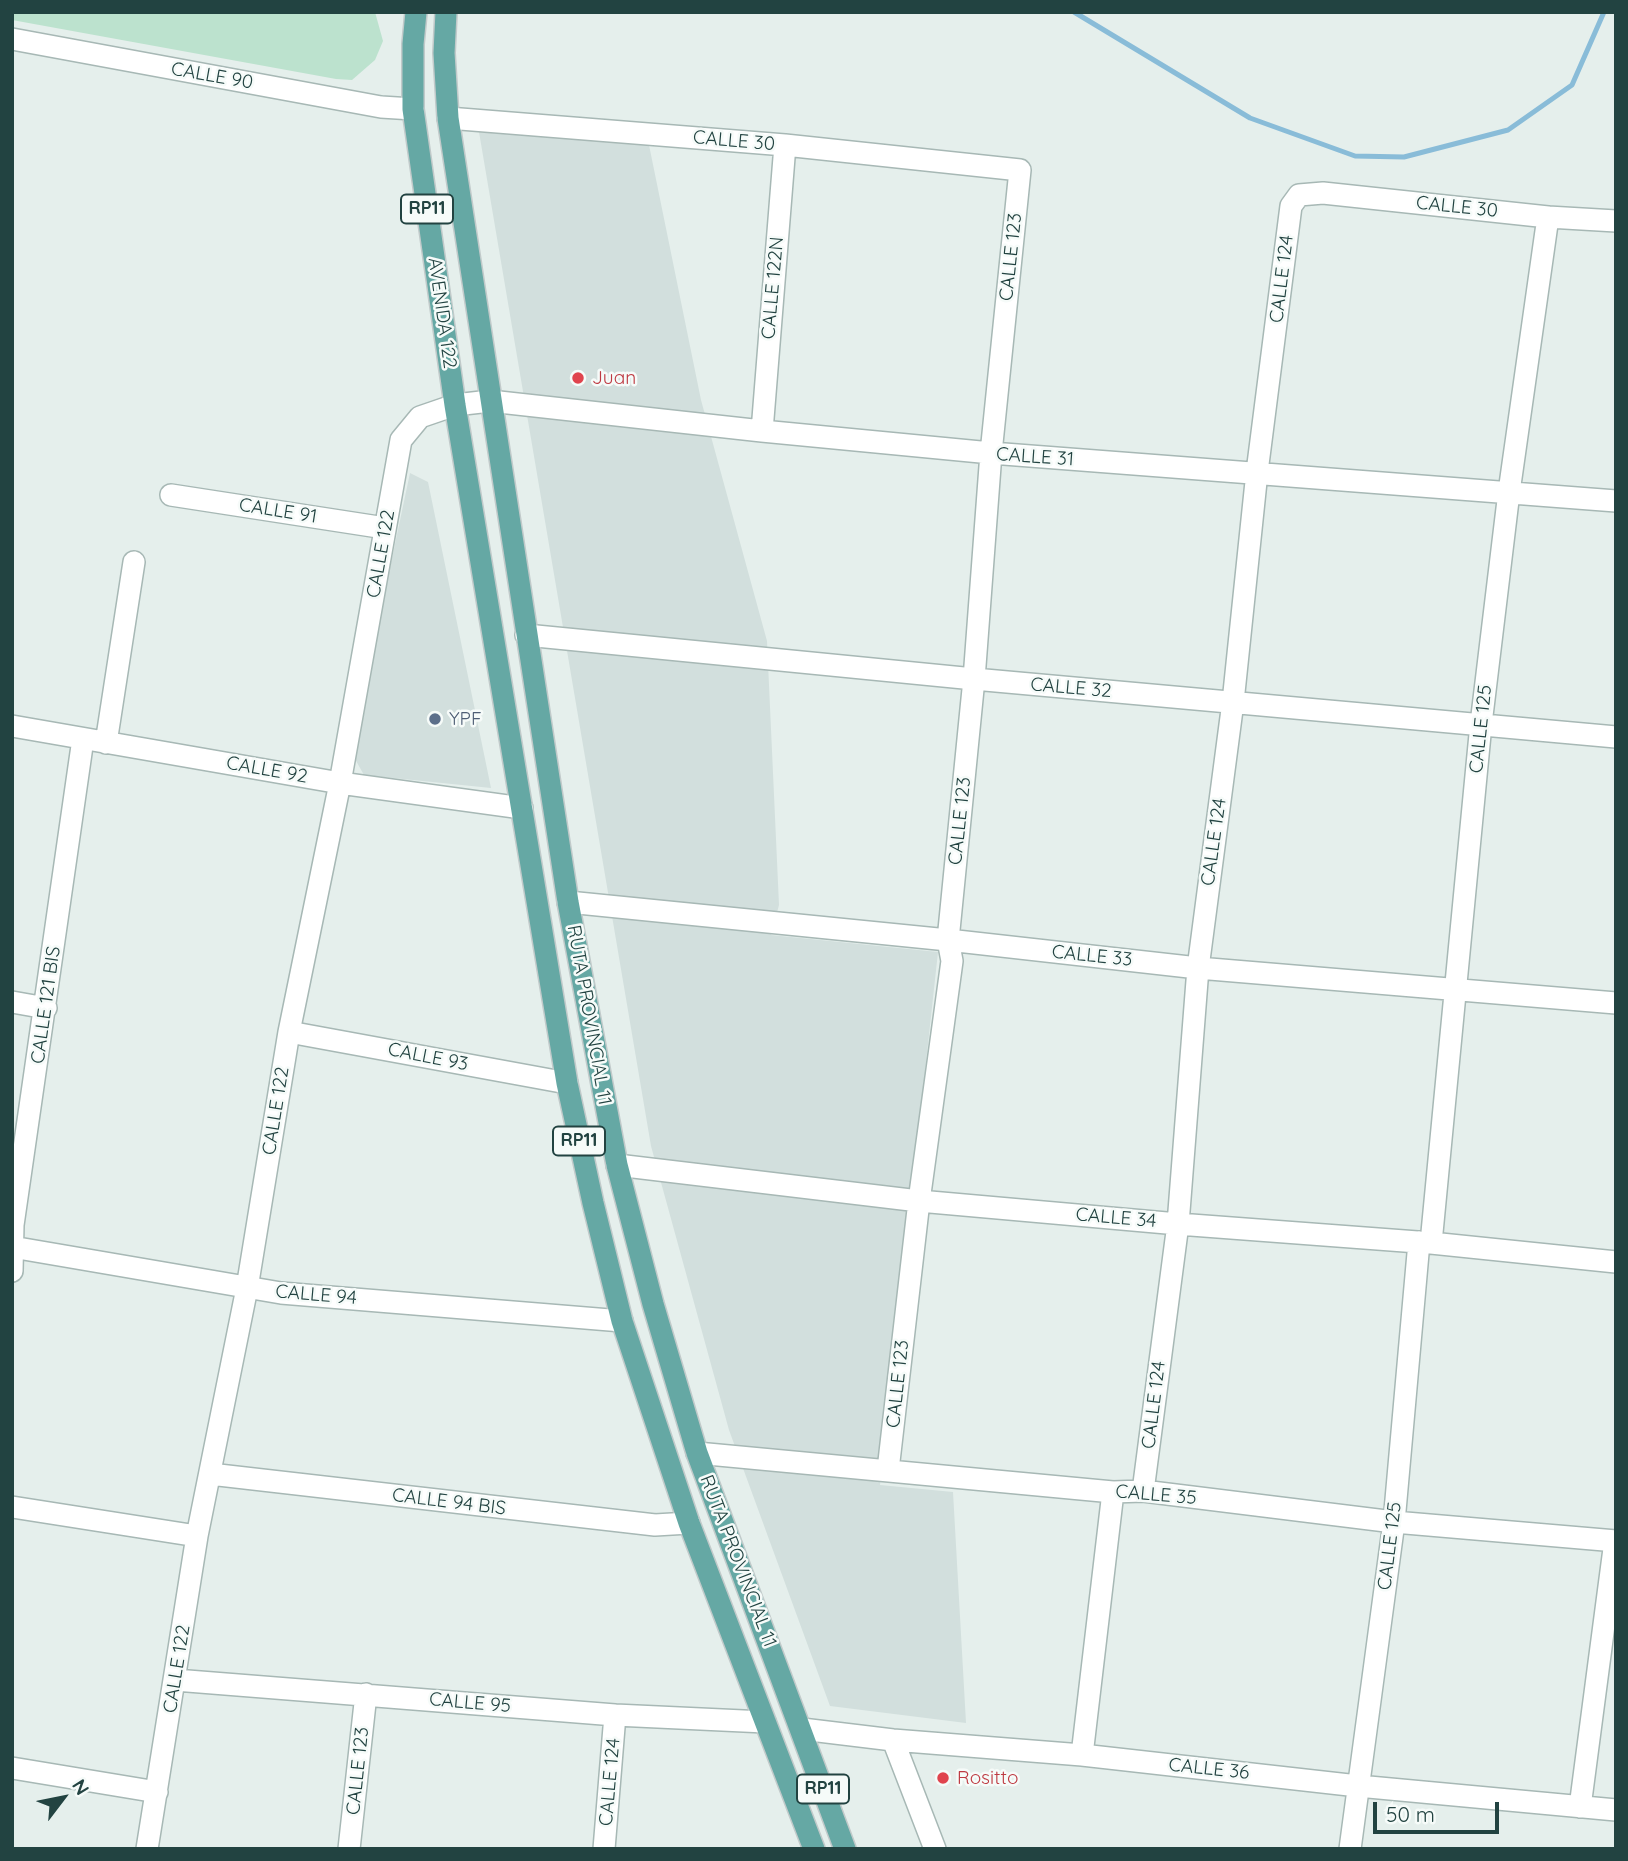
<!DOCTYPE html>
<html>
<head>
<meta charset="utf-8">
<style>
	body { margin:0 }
	#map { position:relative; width:1628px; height:1861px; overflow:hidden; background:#e5efec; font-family:Quicksand,sans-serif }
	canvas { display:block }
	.frame { position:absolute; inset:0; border:14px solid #224341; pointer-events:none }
	.north { position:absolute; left:28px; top:1763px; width:70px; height:70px; -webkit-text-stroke:5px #f6fbf9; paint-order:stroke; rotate:58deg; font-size:19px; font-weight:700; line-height:28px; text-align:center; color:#224341 }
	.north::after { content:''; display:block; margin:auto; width:24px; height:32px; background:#224341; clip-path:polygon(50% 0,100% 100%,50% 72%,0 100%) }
	.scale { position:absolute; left:1373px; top:1802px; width:126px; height:32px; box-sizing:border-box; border:4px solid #224341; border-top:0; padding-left:9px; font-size:21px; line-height:24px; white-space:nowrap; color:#224341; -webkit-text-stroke:5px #f6fbf9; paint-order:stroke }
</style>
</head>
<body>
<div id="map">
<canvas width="1628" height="1861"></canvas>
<div class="frame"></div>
<div class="north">N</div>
<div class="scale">50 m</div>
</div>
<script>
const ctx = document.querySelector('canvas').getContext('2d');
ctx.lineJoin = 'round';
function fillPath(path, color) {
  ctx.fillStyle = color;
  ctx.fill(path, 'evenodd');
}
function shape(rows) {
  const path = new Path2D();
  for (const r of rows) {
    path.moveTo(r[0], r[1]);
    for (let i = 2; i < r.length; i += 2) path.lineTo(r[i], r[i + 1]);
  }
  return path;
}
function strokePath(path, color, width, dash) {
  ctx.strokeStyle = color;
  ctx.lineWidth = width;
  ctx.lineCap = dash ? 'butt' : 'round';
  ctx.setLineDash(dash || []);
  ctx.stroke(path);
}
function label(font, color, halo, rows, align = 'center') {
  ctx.font = font + ' Quicksand,sans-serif';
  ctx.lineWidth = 5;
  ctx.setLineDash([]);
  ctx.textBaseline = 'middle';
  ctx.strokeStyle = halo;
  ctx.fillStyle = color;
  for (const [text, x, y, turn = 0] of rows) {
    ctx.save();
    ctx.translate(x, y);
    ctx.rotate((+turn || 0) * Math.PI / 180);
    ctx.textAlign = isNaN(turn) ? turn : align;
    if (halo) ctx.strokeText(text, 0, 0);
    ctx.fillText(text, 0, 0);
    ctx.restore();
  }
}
const built = shape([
	[479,132,649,145,701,400,767,641,779,905,771,935,938,952,880,1485,953,1492,966,1723,830,1706,729,1430,651,1146],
	[410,473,428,482,491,788,364,775,351,752]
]);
const green = shape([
	[12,12,375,12,383,41,375,60,352,80,336,79,12,20]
]);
const stream = shape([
	[1074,12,1250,118,1355,156,1404,157,1508,130,1572,85,1604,12]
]);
const minor = shape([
	[12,39,381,107,413,109],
	[448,118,785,145,1020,170,991,453,974,679,948,940,952,961,919,1201,888,1470],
	[762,431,785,145],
	[171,495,385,528],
	[526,635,974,679,1616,737],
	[12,726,340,783,522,808],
	[106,743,134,562],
	[568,902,948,940,1198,968,1616,1003],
	[12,1002,46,1008],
	[289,1032,567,1083],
	[617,1165,919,1201,1178,1224,1431,1243,1616,1262],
	[1431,1243,1481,724,1509,492,1548,217],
	[12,1247,281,1293,622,1321],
	[12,1271,13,1225,83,739],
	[697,1453,1113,1492,1143,1491,1394,1522,1616,1541],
	[210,1474,655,1525,689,1523],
	[1143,1491,1178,1224,1198,968,1233,702,1257,472,1291,206,1299,195,1323,193,1548,217,1616,221],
	[12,1507,197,1536],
	[175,1680,615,1715,765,1722],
	[802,1729,893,1740,1082,1755,1358,1786,1616,1810],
	[893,1740,935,1849],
	[1082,1755,1113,1492],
	[12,1768,157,1792],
	[1580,1807,1615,1541],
	[147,1849,197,1536,247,1288,289,1032,340,783,401,440,420,417,455,405,490,401,762,431,991,453,1616,501],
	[349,1849,366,1694],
	[604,1849,615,1715],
	[1350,1849,1394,1522,1419,1242]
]);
const major = shape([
	[416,12,413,44,413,109,455,405,567,1083,593,1203,622,1321,689,1523,814,1849],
	[446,12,444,53,448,118,568,902,617,1165,653,1304,697,1453,845,1849]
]);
const markers = [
	[578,378,7,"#e0444e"],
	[435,719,7,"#5c6f8a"],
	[943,1778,7,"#e0444e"]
];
const shields = [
	[427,209,52],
	[579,1141,52],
	[823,1789,52]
];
const shieldNames = [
	["RP11",427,209],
	["RP11",579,1141],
	["RP11",823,1789]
];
const streetNames = [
	["CALLE 90",212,76,10],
	["CALLE 30",734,141,5],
	["CALLE 30",1457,207,6],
	["CALLE 123",1011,257,-84],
	["CALLE 124",1282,279,-83],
	["CALLE 122N",773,288,-85],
	["AVENIDA 122",442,313,82],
	["CALLE 31",1035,457,4],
	["CALLE 91",278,511,9],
	["CALLE 122",381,554,-80],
	["CALLE 32",1071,688,5],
	["CALLE 125",1481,729,-84],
	["CALLE 92",267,770,10],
	["CALLE 123",960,821,-84],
	["CALLE 124",1214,842,-82],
	["CALLE 33",1092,956,6],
	["CALLE 121 BIS",46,1005,-82],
	["RUTA PROVINCIAL 11",589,1015,80],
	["CALLE 93",428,1057,11],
	["CALLE 122",276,1111,-81],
	["CALLE 34",1116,1218,5],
	["CALLE 94",316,1295,5],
	["CALLE 123",898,1384,-84],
	["CALLE 124",1154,1405,-83],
	["CALLE 35",1156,1495,5],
	["CALLE 94 BIS",449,1502,7],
	["CALLE 125",1390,1546,-83],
	["RUTA PROVINCIAL 11",738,1561,69],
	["CALLE 122",177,1669,-81],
	["CALLE 95",470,1703,5],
	["CALLE 36",1209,1769,6],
	["CALLE 123",358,1771,-84],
	["CALLE 124",610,1782,-85]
];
const healthNames = [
	["Juan",592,378],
	["Rositto",957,1778]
];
const serviceNames = [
	["YPF",449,719]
];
fillPath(built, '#d2dfdd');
fillPath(green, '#bce2ce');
strokePath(stream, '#89bcd8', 5);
strokePath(minor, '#a7b8b5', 24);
strokePath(major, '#c1caca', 24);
strokePath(minor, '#fff', 21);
strokePath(major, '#65a8a4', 21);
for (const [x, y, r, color] of markers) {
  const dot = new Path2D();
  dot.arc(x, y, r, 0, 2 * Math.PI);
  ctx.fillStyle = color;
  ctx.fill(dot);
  strokePath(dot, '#f6fbf9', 2.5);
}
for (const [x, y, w] of shields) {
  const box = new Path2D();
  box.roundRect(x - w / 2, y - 14.5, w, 29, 5);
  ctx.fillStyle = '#f6fbf9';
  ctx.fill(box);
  strokePath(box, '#224341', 2);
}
label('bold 18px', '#224341', null, shieldNames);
label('19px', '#224341', '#f6fbf9', streetNames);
label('19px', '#be3a42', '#f6fbf9', healthNames, 'left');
label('19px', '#4e5e75', '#f6fbf9', serviceNames, 'left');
</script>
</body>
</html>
